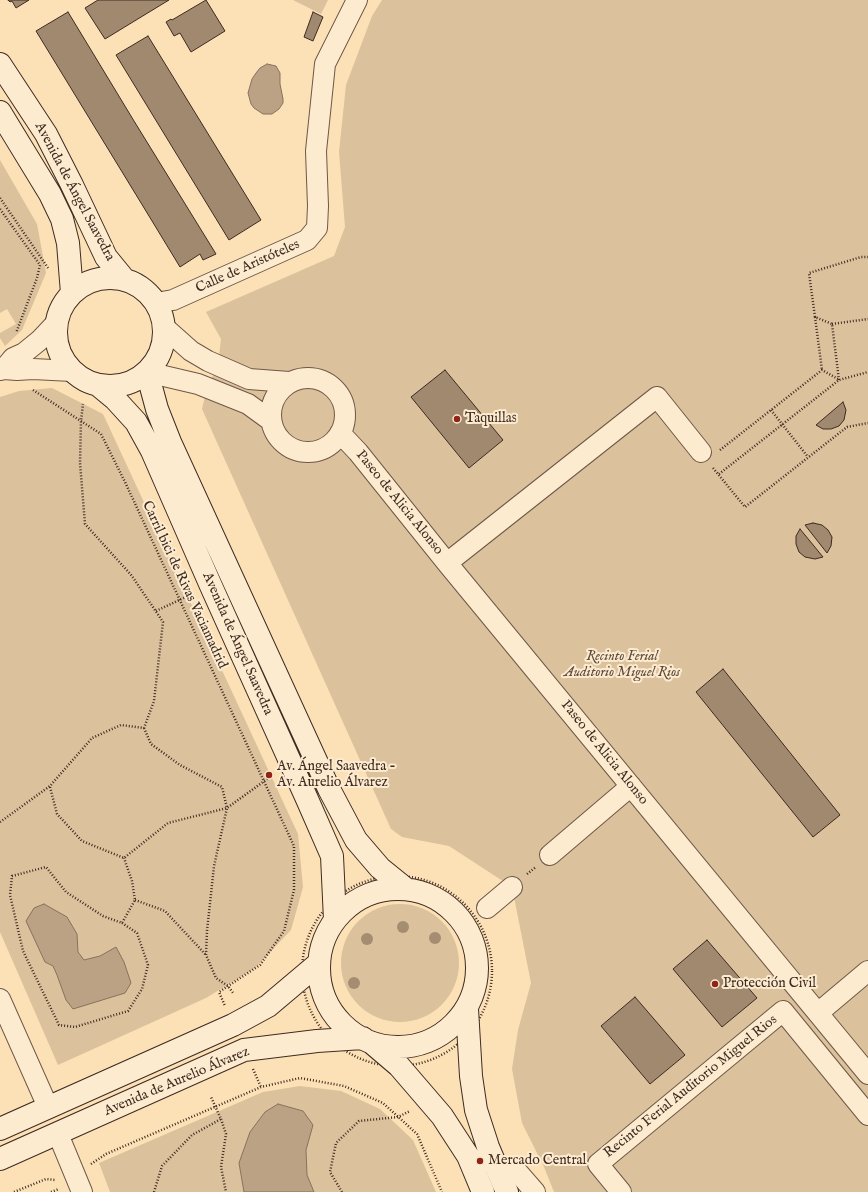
<!DOCTYPE html>
<html>
<head>
<meta charset="utf-8">
<style>
	body { margin:0 }
	canvas { display:block; background:#fce0b6 }
</style>
</head>
<body>
<canvas width="868" height="1192"></canvas>
<script>
const ctx = document.querySelector('canvas').getContext('2d');
ctx.lineJoin = 'round';
function fillPath(path, color) {
  ctx.fillStyle = color;
  ctx.fill(path, 'evenodd');
}
function shape(rows) {
  const path = new Path2D();
  for (const r of rows) {
    if (r.length === 3) {
      path.moveTo(r[0] + r[2], r[1]);
      path.arc(r[0], r[1], r[2], 0, 2 * Math.PI);
      continue;
    }
    path.moveTo(r[0], r[1]);
    for (let i = 2; i < r.length; i += 2) path.lineTo(r[i], r[i + 1]);
  }
  return path;
}
function strokePath(path, color, width, dash) {
  ctx.strokeStyle = color;
  ctx.lineWidth = width;
  ctx.lineCap = dash ? 'butt' : 'round';
  ctx.setLineDash(dash || []);
  ctx.stroke(path);
}
function label(font, color, halo, rows, align = 'center') {
  ctx.font = font + ' "IM FELL English",serif';
  ctx.lineWidth = 4;
  ctx.setLineDash([]);
  ctx.textBaseline = 'middle';
  ctx.strokeStyle = halo;
  ctx.fillStyle = color;
  for (const [text, x, y, turn = 0] of rows) {
    ctx.save();
    ctx.translate(x, y);
    ctx.rotate((+turn || 0) * Math.PI / 180);
    ctx.textAlign = isNaN(turn) ? turn : align;
    if (halo) ctx.strokeText(text, 0, 0);
    ctx.fillText(text, 0, 0);
    ctx.restore();
  }
}
const green = shape([
	[293,0,328,0,321,14],
	[382,0,868,0,868,1192,554,1192,544,1167,522,1123,512,1069,518,1030,531,983,512,887,449,846,402,837,391,829,202,409,207,388,218,365,221,339,206,312,334,256,345,227,339,152,346,85,372,16],
	[0,160,37,224,46,273,22,330,5,346,0,338,0,333,16,324,7,309,0,313],
	[52,388,103,414,298,834,303,887,291,930,255,968,206,998,58,1065,0,932,0,397,19,391],
	[400,963,59],
	[300,1086,341,1091,380,1109,413,1140,436,1192,110,1192,99,1163,263,1092]
]);
const water = shape([
	[267,64,276,66,280,73,280,84,283,99,283,103,279,109,272,114,263,114,254,108,251,104,248,93,252,79,256,73,260,68,267,64],
	[44,904,67,917,77,934,78,952,84,960,100,956,116,947,124,962,131,983,125,993,73,1009,66,1000,57,975,53,966,45,962,26,921,34,908,44,904],
	[278,1104,303,1111,313,1125,306,1150,307,1175,314,1192,244,1192,239,1163,250,1132,265,1112,278,1104]
]);
const building = shape([
	[8,0,29,0,16,8,12,1,10,2,8,0],
	[98,0,169,0,105,39,85,8,98,0],
	[206,0,225,31,191,52,180,33,174,36,166,22,171,19,172,20,206,0],
	[68,12,134,121,216,254,203,260,200,254,180,267,149,216,36,31,68,12],
	[313,12,323,17,313,41,304,37,313,12],
	[148,36,261,220,229,240,116,55,148,36],
	[445,370,503,440,469,468,411,397,445,370],
	[843,402,846,410,844,420,839,426,831,429,823,429,816,425,843,402],
	[813,523,822,525,828,530,832,537,831,546,827,553,805,525,813,523],
	[800,529,823,557,815,559,805,557,799,552,796,544,796,536,800,529],
	[723,669,840,815,813,837,696,692,723,669],
	[707,940,757,998,722,1027,673,969,707,940],
	[635,997,685,1055,650,1084,601,1026,635,997]
]);
const path = shape([
	[0,198,48,268],
	[0,209,40,265,37,278,16,333],
	[815,317,822,370],
	[832,324,868,319],
	[839,380,832,324,815,317,809,273,861,257,868,257],
	[33,390,101,434,125,482,294,846,294,890,284,931,260,965,219,992,225,1006],
	[771,410,808,457],
	[720,450,822,370,838,379],
	[713,468,745,507,847,427,868,423],
	[719,474,839,380,868,372],
	[156,611,192,594],
	[144,728,151,744,180,765,222,787,227,808,214,866,207,931,206,955,216,978,228,986,233,993],
	[50,787,57,814,82,841,124,858,168,823,227,808,274,774],
	[0,822,50,786,92,738,121,725,144,728,154,701,163,622,132,576,85,524,80,463,81,421,83,404],
	[527,874,536,867],
	[397,971,95],
	[135,900,165,911,206,955],
	[122,923,137,933,148,965,142,989,128,1011,75,1027,59,1025,23,951,10,895,12,876,46,867,66,892,103,916,122,923,135,900,132,881,124,858],
	[253,1069,261,1087],
	[221,1119,226,1134,221,1167,226,1192],
	[91,1164,106,1154,261,1087,300,1078,344,1086,383,1103,417,1134,442,1192],
	[14,1192,46,1179,55,1180],
	[51,1192,59,1189],
	[154,1192,162,1166,192,1135,221,1119,211,1097],
	[342,1192,330,1172,336,1143,359,1121,398,1117,410,1111]
]);
const street = shape([
	[156,303,173,300,307,240,317,228,318,206,316,151,325,64,357,0],
	[164,327,191,351,208,361,249,379,289,382],
	[4,369,17,370,33,369,72,371],
	[0,370,4,369,13,358,24,353,40,340,56,323],
	[147,372,198,384,248,404,270,420],
	[308,415,37],
	[340,433,358,452,447,563,868,1074],
	[447,563,657,397,701,452],
	[550,855,631,786],
	[487,908,512,887],
	[0,999,48,1107],
	[818,1013,868,971],
	[58,1134,82,1192],
	[515,1169,535,1192],
	[621,1192,598,1164,783,1011,868,1115]
]);
const secondary = shape([
	[0,64,46,134,72,185,106,257,124,279],
	[0,112,50,194,62,219,68,243,72,293],
	[110,332,54],
	[147,372,157,409,170,442,329,789,356,840,380,868,406,889],
	[98,385,115,399,136,422,152,451,211,586,307,799,332,856,335,920],
	[398,968,79],
	[467,1009,471,1076,476,1110,488,1147,507,1192],
	[372,1043,399,1066,442,1116,468,1156,483,1192],
	[0,1129,233,1025,268,1006,319,963],
	[0,1159,244,1050,317,1041,363,1038]
]);
const trees = [
	[403,927],
	[435,938],
	[367,939],
	[354,983]
];
const markers = [
	[457,419,4,"#8f2418"],
	[269,775,4,"#8f2418"],
	[715,984,4,"#8f2418"],
	[480,1161,4,"#8f2418"]
];
const streetNames = [
	["Avenida de Ángel Saavedra",74,192,62],
	["Calle de Aristóteles",248,267,-24],
	["Paseo de Alicia Alonso",399,503,51],
	["Carril bici de Rivas Vaciamadrid",184,585,65],
	["Avenida de Ángel Saavedra",237,644,66],
	["Paseo de Alicia Alonso",604,753,51],
	["Avenida de Aurelio Álvarez",177,1082,-23],
	["Recinto Ferial Auditorio Miguel Rios",691,1087,-39]
];
const poiNames = [
	["Taquillas",465,419],
	["Av. Ángel Saavedra -",277,767],
	["Av. Aurelio Álvarez",277,783],
	["Protección Civil",723,984],
	["Mercado Central",488,1161]
];
const parkNames = [
	["Recinto Ferial",622,657],
	["Auditorio Miguel Rios",622,673]
];
fillPath(green, '#dcc19d');
fillPath(water, '#bba284');
strokePath(water, '#89725d', 1);
fillPath(building, '#a1896f');
strokePath(building, '#3e2b22', 1);
strokePath(street, '#6e5847', 22);
strokePath(secondary, '#3e2b22', 24);
strokePath(path, '#3e2b22', 2.5, [1, 2]);
strokePath(street, '#fdebd0', 20);
strokePath(secondary, '#fdebd0', 22);
ctx.fillStyle = '#a58d72';
for (const [x, y] of trees) {
  ctx.beginPath();
  ctx.arc(x, y, 6, 0, 2 * Math.PI);
  ctx.fill();
}
for (const [x, y, r, color] of markers) {
  const dot = new Path2D();
  dot.arc(x, y, r, 0, 2 * Math.PI);
  ctx.fillStyle = color;
  ctx.fill(dot);
  strokePath(dot, '#fdebd0', 1.5);
}
label('14px', '#3e2b22', '#fdebd0', streetNames);
label('14px', '#3e2b22', '#fdebd0', poiNames, 'left');
label('italic 14px', '#5e493b', '#fdebd0', parkNames);
</script>
</body>
</html>
